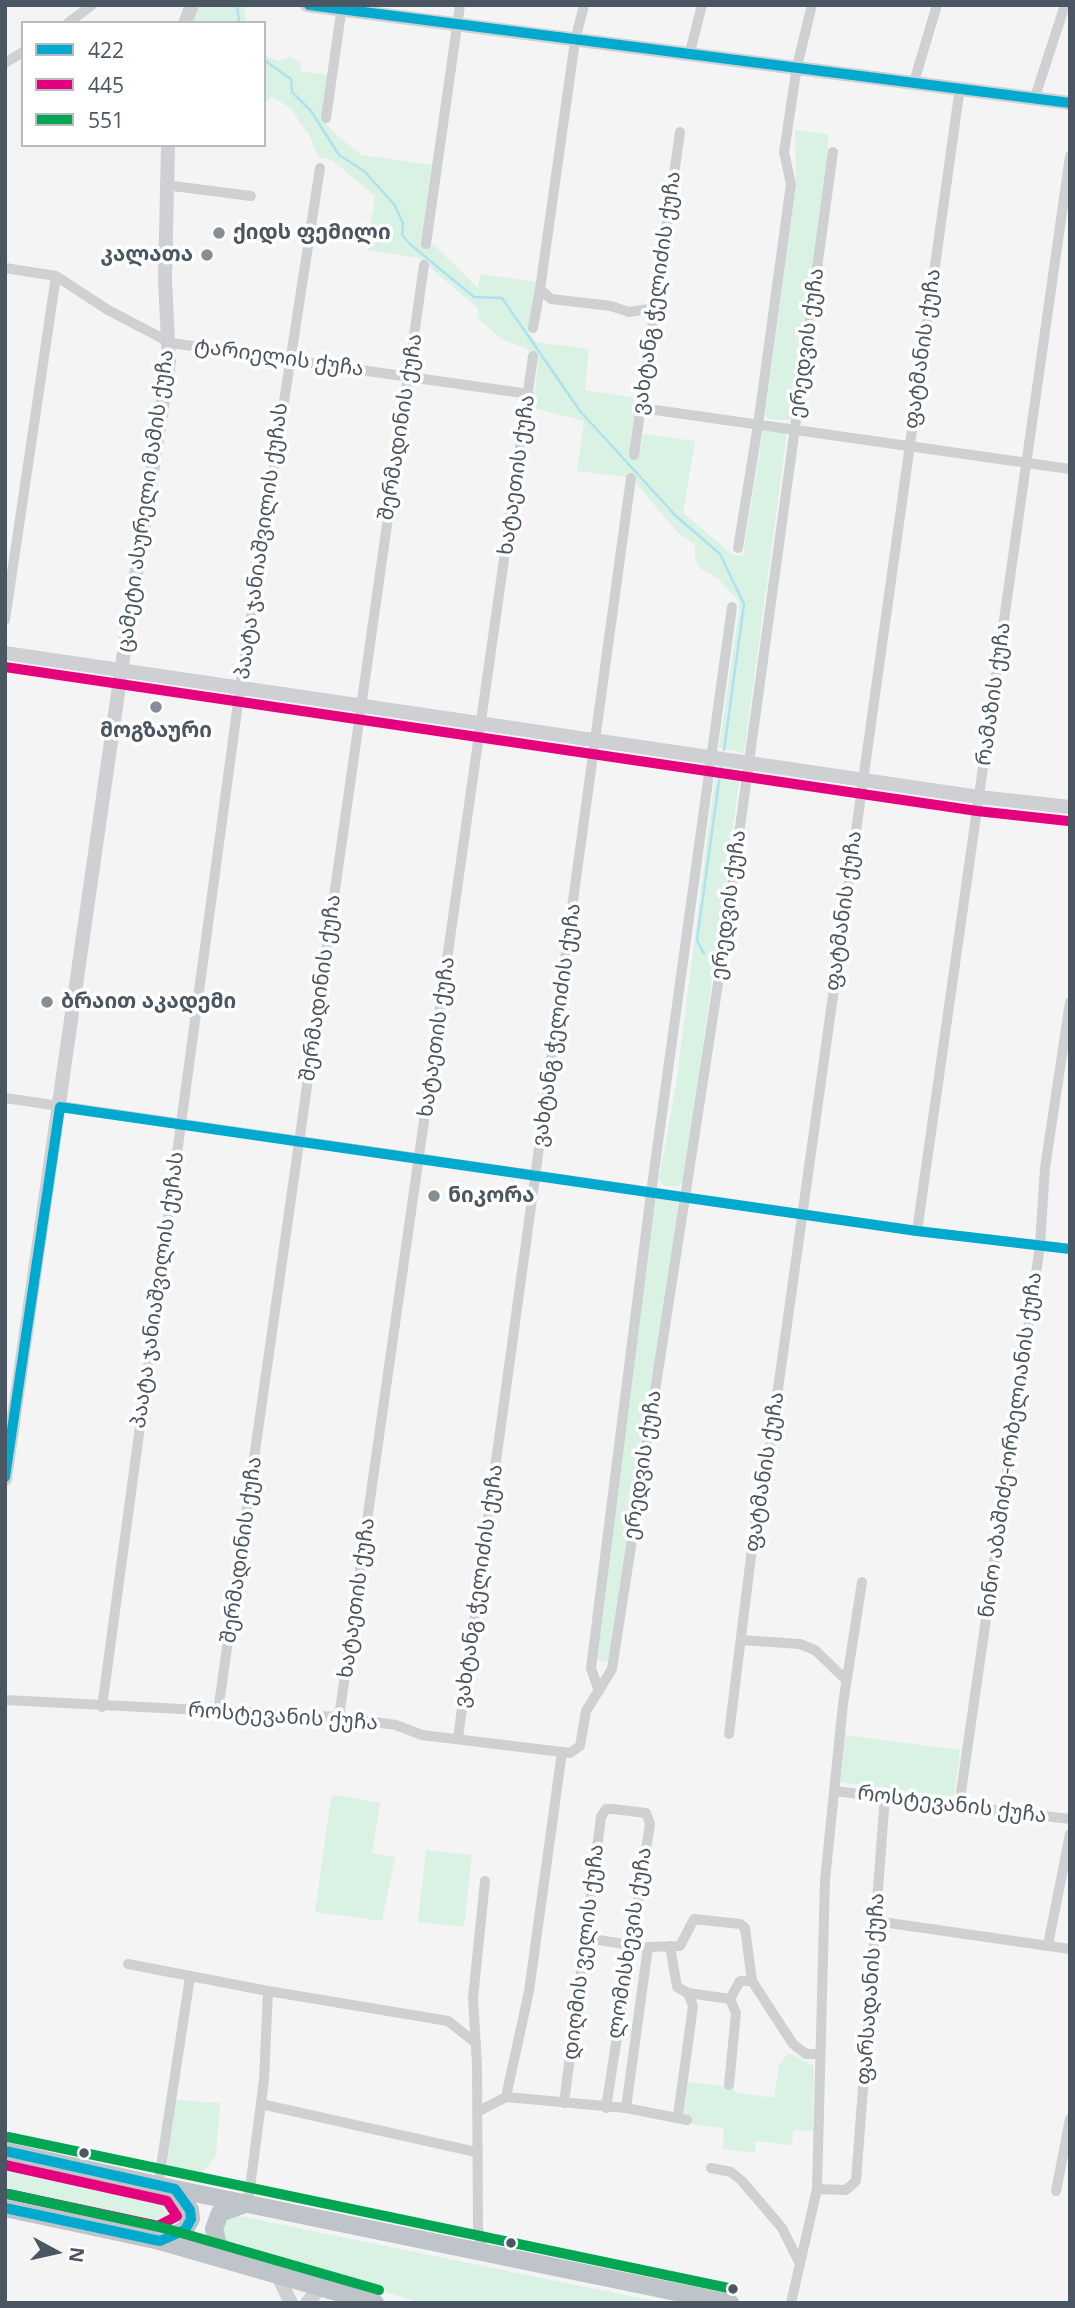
<!DOCTYPE html>
<html>
<head>
<meta charset="utf-8">
<style>
	body { margin:0 }
	#map { position:relative; width:1075px; height:2308px; overflow:hidden; background:#f4f4f4; font-family:"Open Sans",sans-serif }
	canvas { display:block }
	.frame { position:absolute; inset:0; border:7px solid #4a5661; pointer-events:none }
	.legend { position:absolute; left:21px; top:21px; width:245px; height:126px; box-sizing:border-box; background:#fff; border:2px solid #b7bbc0; margin:0; padding:9px 12px; list-style:none; font-size:21px; color:#4a5661 }
	.legend li { display:flex; align-items:center; gap:14px; height:35px }
	.legend b { width:35px; border:2px solid #b7bbc0 }
	.north { position:absolute; left:21px; top:2217px; width:70px; height:70px; -webkit-text-stroke:5px #fff; paint-order:stroke; rotate:98deg; font-size:19px; font-weight:700; line-height:28px; text-align:center; color:#4a5661 }
	.north::after { content:''; display:block; margin:auto; width:24px; height:32px; background:#4a5661; clip-path:polygon(50% 0,100% 100%,50% 72%,0 100%) }
</style>
</head>
<body>
<div id="map">
<canvas width="1075" height="2308"></canvas>
<div class="frame"></div>
<ul class="legend">
<li><b style="height:9px;background:#00a9ce"></b>422</li>
<li><b style="height:9px;background:#e5007d"></b>445</li>
<li><b style="height:9px;background:#00a651"></b>551</li>
</ul>
<div class="north">N</div>
</div>
<script>
const ctx = document.querySelector('canvas').getContext('2d');
ctx.lineJoin = 'round';
function fillPath(path, color) {
  ctx.fillStyle = color;
  ctx.fill(path, 'evenodd');
}
function shape(rows) {
  const path = new Path2D();
  for (const r of rows) {
    path.moveTo(r[0], r[1]);
    for (let i = 2; i < r.length; i += 2) path.lineTo(r[i], r[i + 1]);
  }
  return path;
}
function strokePath(path, color, width, dash) {
  ctx.strokeStyle = color;
  ctx.lineWidth = width;
  ctx.lineCap = dash ? 'butt' : 'round';
  ctx.setLineDash(dash || []);
  ctx.stroke(path);
}
function label(font, color, halo, rows, align = 'center') {
  ctx.font = font + ' "Open Sans","Noto Sans Georgian",sans-serif';
  ctx.lineWidth = 7;
  ctx.setLineDash([]);
  ctx.textBaseline = 'middle';
  ctx.strokeStyle = halo;
  ctx.fillStyle = color;
  for (const [text, x, y, turn = 0] of rows) {
    ctx.save();
    ctx.translate(x, y);
    ctx.rotate((+turn || 0) * Math.PI / 180);
    ctx.textAlign = isNaN(turn) ? turn : align;
    if (halo) ctx.strokeText(text, 0, 0);
    ctx.fillText(text, 0, 0);
    ctx.restore();
  }
}
const green = shape([
	[199,5,244,5,246,23,193,23],
	[264,55,278,61,290,57,300,62,301,71,328,75,322,117,331,130,361,155,432,165,422,241,433,244,478,288,481,274,536,282,529,332,536,342,589,349,585,390,637,398,632,446,641,447,643,434,695,441,683,513,732,554,743,556,763,429,787,433,744,753,719,748,739,611,738,600,717,578,701,569,695,559,695,545,677,532,629,475,628,477,577,471,584,421,534,408,538,359,525,348,503,340,477,318,479,309,419,258,367,250,375,196,334,162,326,158,319,158,309,135,290,108,272,96,264,104],
	[795,130,828,134,828,157,791,419,788,420,768,419,765,415,796,184],
	[717,763,741,768,686,1169,680,1186,664,1186,659,1178,676,1085],
	[659,1198,680,1203,609,1662,596,1660,647,1259,655,1200],
	[844,1735,960,1750,954,1797,838,1782],
	[335,1795,380,1803,372,1853,395,1857,382,1921,315,1912,331,1797],
	[426,1850,472,1855,464,1927,418,1922],
	[788,2053,814,2066,813,2131,793,2130,792,2145,756,2141,755,2153,723,2149,724,2128,683,2123,688,2082,733,2087,734,2092,774,2098,779,2066],
	[176,2100,220,2103,216,2156,198,2177,166,2169],
	[5,2161,175,2204,182,2211,182,2220,170,2226,5,2192],
	[234,2216,244,2217,664,2303,421,2303,228,2243,222,2237,222,2224]
]);
const stream = shape([
	[237,5,239,23],
	[264,60,291,79,292,92,311,111,339,155,364,171,394,204,403,223,402,235,411,245,474,297,502,298,580,411,676,516,720,554,744,604,724,750],
	[704,954,697,940,721,767]
]);
const street = shape([
	[584,5,575,41,540,289,551,299,611,306,629,312,655,308],
	[68,23,92,5],
	[690,52,702,5],
	[5,63,23,52],
	[914,82,937,5],
	[1035,97,1065,5],
	[326,118,342,6],
	[165,185,251,196],
	[426,244,460,5],
	[5,268,56,276,108,310,171,343,529,394],
	[533,328,540,289],
	[641,408,1070,469],
	[634,455,680,132],
	[738,548,758,425,791,184,784,152,797,66,812,5],
	[5,620,56,276],
	[5,1098,917,1231,1070,1249],
	[917,1231,1070,156],
	[741,1640,800,1644,815,1650,846,1680],
	[599,1691,591,1668,651,1193,732,607],
	[5,1700,339,1717,396,1725,422,1735,570,1753,580,1746,586,1711,612,1669,722,958,833,152],
	[102,1707,241,681,320,168],
	[218,1711,424,265],
	[339,1717,533,356],
	[729,1734,756,1516,770,1446,960,87],
	[458,1738,631,478],
	[834,1791,1070,1819],
	[959,1806,1040,1245,1045,1168,1070,1002],
	[875,1921,1070,1949],
	[585,1938,631,1945],
	[1048,1945,1070,1834],
	[670,1946,677,1987,688,1993,693,2006,678,2116],
	[648,1947,680,1946,694,1919,740,1924,745,1928,752,1981],
	[128,1964,268,1991,448,2021,476,2043],
	[752,1981,793,2044,806,2054,819,2054],
	[688,1993,730,1999],
	[730,1999,740,1981,752,1981],
	[729,2085,736,2013,730,1999],
	[506,2097,529,1991,562,1752],
	[564,2103,601,1817,606,1809,613,1809,646,1813,650,1824,606,2108],
	[261,2104,476,2152],
	[626,2108,648,1947],
	[477,2112,506,2097,626,2108,687,2120],
	[711,2168,731,2172,742,2181,782,2228,799,2262],
	[158,2186,190,1977],
	[817,2189,846,2190,856,2181,885,1796],
	[1056,2191,1070,2119],
	[248,2203,264,2080,268,1991],
	[482,2250,478,2228,477,2065,473,1998,485,1881],
	[791,2303,817,2189,825,1880,843,1704,862,1582]
]);
const secondary = shape([
	[307,5,1070,103],
	[185,23,192,5],
	[5,653,979,797,1070,807],
	[5,1479,121,672,169,362,165,280,168,145],
	[277,2274,291,2303],
	[307,2303,322,2286]
]);
const highway = shape([
	[5,2151,175,2189,730,2303],
	[5,2208,160,2241,375,2303],
	[160,2241,185,2230,191,2219,190,2210,175,2189],
	[232,2259,218,2244,214,2229,220,2213,245,2204]
]);
const bus1 = shape([
	[309,5,1070,103],
	[60,1107,917,1231,1070,1249],
	[5,1477,60,1107],
	[5,2151,175,2189,190,2210,191,2219,185,2230,160,2241,5,2208]
]);
const bus2 = shape([
	[5,667,977,811,1068,821],
	[5,2165,167,2201,177,2216,158,2226,8,2194]
]);
const bus3 = shape([
	[8,2137,733,2289],
	[8,2194,164,2228,379,2290]
]);
const markers = [
	[219,233,7,"#868d94"],
	[207,255,7,"#868d94"],
	[156,707,7,"#868d94"],
	[47,1002,7,"#868d94"],
	[434,1196,7,"#868d94"],
	[84,2153,6,"#4a5661"],
	[511,2243,6,"#4a5661"],
	[733,2289,6,"#4a5661"]
];
const poiNames = [
	["ქიდს ფემილი",233,233],
	["კალათა",193,255,"right"],
	["მოგზაური",156,731,"center"],
	["ბრაით აკადემი",61,1002],
	["ნიკორა",448,1196]
];
const streetNames = [
	["ვახტანგ ჭელიძის ქუჩა",657,293,-82],
	["ერედვის ქუჩა",807,343,-82],
	["ფატმანის ქუჩა",923,349,-82],
	["ტარიელის ქუჩა",279,358,8],
	["შერმადინის ქუჩა",401,427,-81],
	["ხატაეთის ქუჩა",517,475,-82],
	["ცამეტი ასურელი მამის ქუჩა",146,501,-82],
	["პაატა ჯანიაშვილის ქუჩას",262,541,-82],
	["რამაზის ქუჩა",994,694,-82],
	["ერედვის ქუჩა",729,905,-82],
	["ფატმანის ქუჩა",844,911,-82],
	["შერმადინის ქუჩა",321,988,-82],
	["ვახტანგ ჭელიძის ქუჩა",557,1025,-82],
	["ხატაეთის ქუჩა",437,1037,-82],
	["პაატა ჯანიაშვილის ქუჩას",158,1290,-82],
	["ნინო აბაშიძე-ორბელიანის ქუჩა",1011,1445,-82],
	["ერედვის ქუჩა",643,1465,-81],
	["ფატმანის ქუჩა",765,1472,-81],
	["შერმადინის ქუჩა",242,1550,-82],
	["ვახტანგ ჭელიძის ქუჩა",479,1586,-82],
	["ხატაეთის ქუჩა",357,1598,-82],
	["როსტევანის ქუჩა",283,1717,4],
	["როსტევანის ქუჩა",952,1805,7],
	["ლომისხევის ქუჩა",630,1943,-81],
	["დიღმის ველის ქუჩა",584,1952,-83],
	["ფარსადანის ქუჩა",871,1989,-86]
];
fillPath(green, '#d9f2e3');
strokePath(stream, '#aee2f0', 2.5);
strokePath(street, '#ced0d2', 10);
strokePath(secondary, '#ced0d4', 14);
strokePath(highway, '#bec4c9', 18);
strokePath(bus1, '#00a9ce', 10);
strokePath(bus2, '#e5007d', 10);
strokePath(bus3, '#00a651', 10);
for (const [x, y, r, color] of markers) {
  const dot = new Path2D();
  dot.arc(x, y, r, 0, 2 * Math.PI);
  ctx.fillStyle = color;
  ctx.fill(dot);
  strokePath(dot, '#fff', 2.5);
}
label('bold 21px', '#4a5661', '#fff', poiNames, 'left');
label('21px', '#4a5661', '#fff', streetNames);
</script>
</body>
</html>
